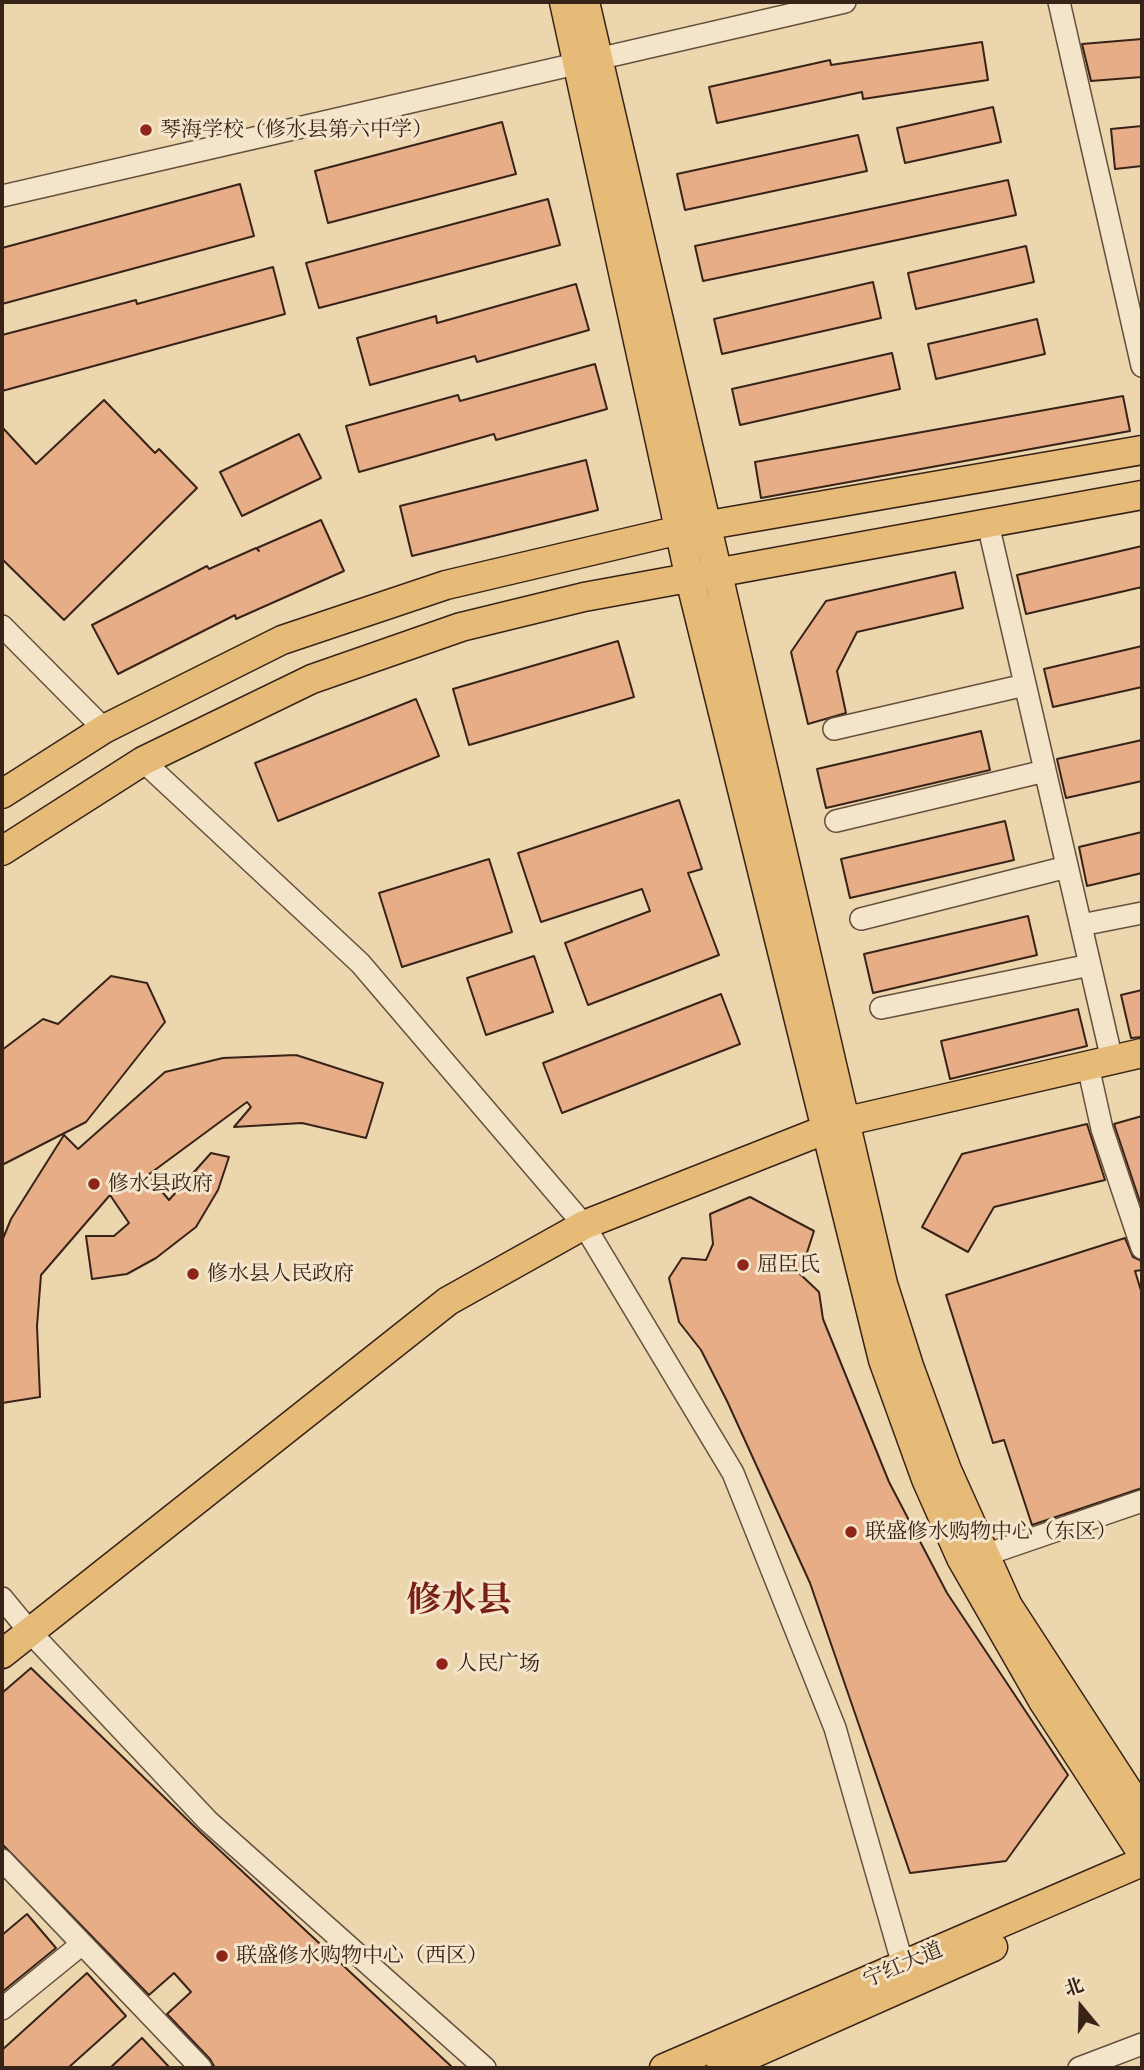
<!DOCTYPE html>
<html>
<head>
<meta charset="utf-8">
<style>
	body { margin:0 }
	#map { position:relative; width:1144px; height:2070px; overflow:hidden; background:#ecd6ae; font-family:"Libre Caslon Text","Noto Serif SC",serif }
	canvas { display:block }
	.frame { position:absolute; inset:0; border:4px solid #382318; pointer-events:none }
	.north { position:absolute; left:1046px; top:1972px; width:70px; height:70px; -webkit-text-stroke:5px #f3e4ca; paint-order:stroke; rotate:341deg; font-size:19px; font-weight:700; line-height:28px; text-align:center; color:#382318 }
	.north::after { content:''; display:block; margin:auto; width:24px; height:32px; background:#382318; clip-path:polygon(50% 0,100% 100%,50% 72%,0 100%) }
</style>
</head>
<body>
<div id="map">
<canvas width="1144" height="2070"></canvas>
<div class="frame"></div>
<div class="north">北</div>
</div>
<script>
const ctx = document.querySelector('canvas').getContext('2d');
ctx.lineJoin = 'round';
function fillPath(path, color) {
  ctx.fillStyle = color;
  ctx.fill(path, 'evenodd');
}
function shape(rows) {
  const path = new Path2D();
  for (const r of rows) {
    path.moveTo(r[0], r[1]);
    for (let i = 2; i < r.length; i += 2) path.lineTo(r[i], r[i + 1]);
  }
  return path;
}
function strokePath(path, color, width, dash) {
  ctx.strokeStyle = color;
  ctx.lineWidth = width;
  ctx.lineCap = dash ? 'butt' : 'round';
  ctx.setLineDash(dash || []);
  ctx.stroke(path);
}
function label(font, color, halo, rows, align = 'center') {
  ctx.font = font + ' "Libre Caslon Text","Noto Serif SC",serif';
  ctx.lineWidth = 6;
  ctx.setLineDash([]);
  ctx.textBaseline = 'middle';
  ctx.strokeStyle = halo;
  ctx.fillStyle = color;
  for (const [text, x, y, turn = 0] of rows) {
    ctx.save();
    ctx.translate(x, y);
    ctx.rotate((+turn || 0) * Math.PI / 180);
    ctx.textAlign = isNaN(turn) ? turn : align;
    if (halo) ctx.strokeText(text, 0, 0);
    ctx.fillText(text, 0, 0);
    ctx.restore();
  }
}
const building = shape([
	[1142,39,1142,77,1091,81,1082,44,1142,39],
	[982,42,988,80,863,99,862,92,717,123,709,87,830,60,831,65,982,42],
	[993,107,1001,142,905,163,897,128,993,107],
	[502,122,516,174,328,223,315,171,502,122],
	[1142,126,1142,166,1115,169,1111,129,1142,126],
	[858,135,867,171,685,210,677,174,858,135],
	[1008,180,1016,215,703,281,695,246,1008,180],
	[240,184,254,236,2,304,2,248,240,184],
	[548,199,560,245,319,308,306,263,548,199],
	[1026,246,1034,282,916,309,908,273,1026,246],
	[273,267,285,314,2,391,2,335,136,300,137,304,273,267],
	[873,282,881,318,722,354,714,319,873,282],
	[576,284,589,330,477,362,475,356,370,385,357,338,436,316,437,323,576,284],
	[1037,319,1045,354,936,379,928,344,1037,319],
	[892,353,900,389,740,425,732,389,892,353],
	[595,364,607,409,496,440,494,434,359,472,346,426,458,395,460,401,595,364],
	[1123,396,1130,431,761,498,755,462,1123,396],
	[104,400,155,453,159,449,197,488,64,620,2,559,2,427,36,464,104,400],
	[299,434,321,478,242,516,220,472,299,434],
	[586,460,598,510,412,556,400,506,586,460],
	[321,520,344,571,236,619,235,615,118,674,92,625,207,566,209,569,256,548,259,551,257,548,321,520],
	[1142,546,1142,587,1026,614,1017,575,1142,546],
	[955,572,963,608,857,632,837,671,846,713,808,724,791,652,826,601,955,572],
	[618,641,634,697,469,745,453,689,618,641],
	[1142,646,1142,687,1053,707,1044,669,1142,646],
	[416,699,439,756,278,821,255,763,416,699],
	[981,731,990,770,826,808,817,769,981,731],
	[1142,740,1142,781,1066,798,1057,759,1142,740],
	[679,800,702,869,688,873,719,955,588,1005,565,943,650,911,642,889,541,922,518,853,679,800],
	[1005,821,1014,860,850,898,841,859,1005,821],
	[1142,832,1142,873,1087,886,1079,847,1142,832],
	[489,859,512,932,402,967,379,893,489,859],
	[1028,916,1037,955,873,993,864,954,1028,916],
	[534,956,553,1012,486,1035,467,978,534,956],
	[111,976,147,983,165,1022,86,1122,2,1165,2,1050,43,1019,58,1024,111,976],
	[1142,990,1142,1037,1131,1038,1121,995,1142,990],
	[721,994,740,1044,562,1113,543,1063,721,994],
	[1078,1009,1087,1046,950,1079,941,1041,1078,1009],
	[296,1055,383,1083,366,1138,302,1123,234,1127,251,1107,247,1102,148,1175,169,1200,211,1153,229,1157,218,1190,196,1227,156,1258,127,1274,92,1279,86,1236,114,1236,129,1223,110,1195,41,1275,37,1326,40,1397,2,1403,2,1241,11,1219,64,1135,78,1149,165,1072,223,1058,296,1055],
	[1142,1116,1142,1201,1140,1202,1114,1124,1142,1116],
	[1087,1124,1105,1180,994,1207,968,1252,922,1227,962,1154,1087,1124],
	[750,1197,814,1231,800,1274,819,1292,823,1319,889,1482,947,1593,1068,1775,1006,1861,910,1873,810,1583,727,1401,701,1350,679,1322,669,1278,682,1258,706,1260,713,1244,710,1214,750,1197],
	[1125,1238,1133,1257,1142,1261,1142,1270,1135,1271,1142,1294,1142,1488,1032,1525,1004,1440,993,1443,946,1295,1125,1238],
	[31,1668,199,1831,453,2068,215,2068,210,2059,167,2014,191,1992,174,1973,149,1995,2,1844,2,1693,31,1668],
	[27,1914,56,1948,2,1992,2,1935,27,1914],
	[87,1973,126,2016,68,2068,2,2068,2,2050,87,1973],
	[142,2038,170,2068,110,2068,142,2038]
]);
const minor = shape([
	[1059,2,1142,366],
	[2,196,845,2],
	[988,524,1112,1060],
	[2,626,104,729],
	[834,729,1025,685],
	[143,761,360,963,584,1225,733,1473,835,1728,903,1965],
	[836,821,1045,771],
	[861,919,1067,867],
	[1081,925,1142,913],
	[881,1008,1090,965],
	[1088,1066,1102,1129,1142,1248],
	[971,1557,985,1555,1142,1501],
	[2,1598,30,1632,208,1821,485,2068],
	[2,1860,201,2068],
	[2,2009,82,1944],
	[1079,2068,1142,2044]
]);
const major = shape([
	[564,2,690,579,883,1360,926,1479,961,1558,1043,1701,1142,1853],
	[585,2,883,1284,909,1366,947,1470,1008,1606,1142,1812],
	[2,794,104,729,282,640,446,585,680,530,1142,450],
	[2,851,143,761,312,679,461,627,584,597,1142,495],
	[2,1654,448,1301,584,1225,847,1121,1142,1053],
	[664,2068,1142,1862],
	[721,2068,993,1947]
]);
const markers = [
	[146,130,7,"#8f2418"],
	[94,1184,7,"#8f2418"],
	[743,1265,7,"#8f2418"],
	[193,1274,7,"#8f2418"],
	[851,1532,7,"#8f2418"],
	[442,1664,7,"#8f2418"],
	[222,1956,7,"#8f2418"]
];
const poiNames = [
	["琴海学校（修水县第六中学）",160,130],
	["修水县政府",108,1184],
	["屈臣氏",757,1265],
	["修水县人民政府",207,1274],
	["联盛修水购物中心（东区）",865,1532],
	["人民广场",456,1664],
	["联盛修水购物中心（西区）",236,1956]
];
const streetNames = [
	["宁红大道",903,1965,-23]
];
const townNames = [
	["修水县",459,1601]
];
fillPath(building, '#e6ad87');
strokePath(building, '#382318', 2);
strokePath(minor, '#65503e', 24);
strokePath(major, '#382318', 31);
strokePath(minor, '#f3e4ca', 21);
strokePath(major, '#e6bb77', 28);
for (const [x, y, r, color] of markers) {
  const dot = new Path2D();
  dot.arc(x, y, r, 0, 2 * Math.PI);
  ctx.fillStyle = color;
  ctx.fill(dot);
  strokePath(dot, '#f3e4ca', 2.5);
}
label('21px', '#382318', '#f3e4ca', poiNames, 'left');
label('21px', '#382318', '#f3e4ca', streetNames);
label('bold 35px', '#7a1f14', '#f3e4ca', townNames);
</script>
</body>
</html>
